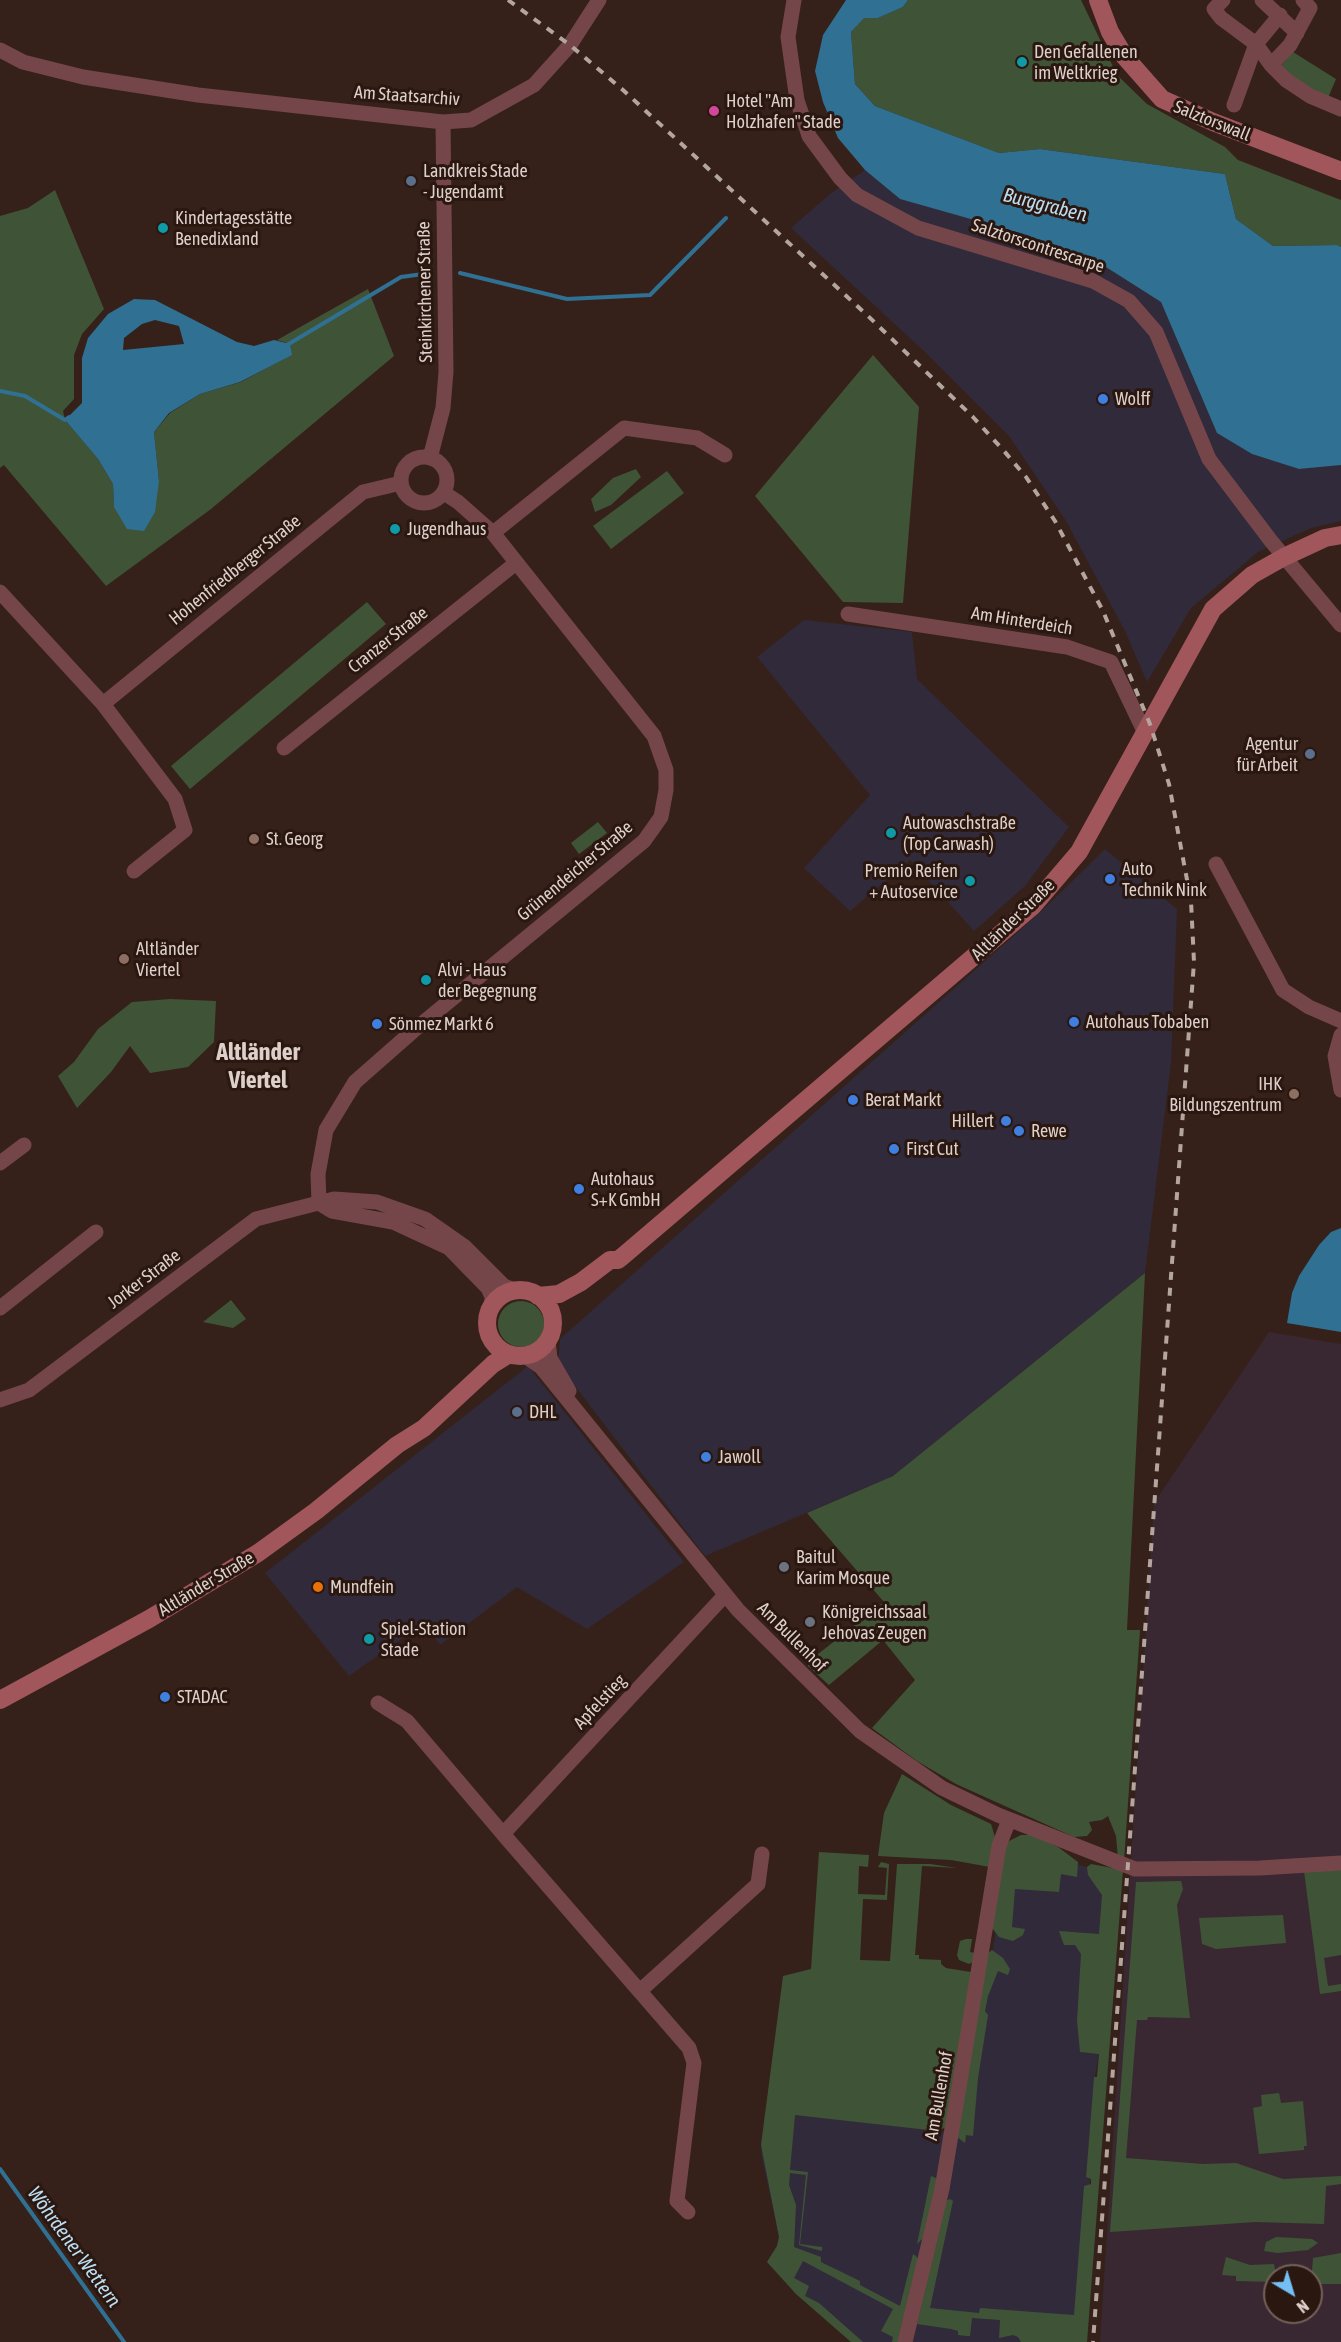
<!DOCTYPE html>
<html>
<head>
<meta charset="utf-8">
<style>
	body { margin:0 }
	#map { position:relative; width:1341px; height:2342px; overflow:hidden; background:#352119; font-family:"Asap Condensed",sans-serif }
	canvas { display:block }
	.north { position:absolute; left:1263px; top:2264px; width:60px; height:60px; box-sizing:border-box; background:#2a1710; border:2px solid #72615a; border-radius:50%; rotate:142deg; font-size:16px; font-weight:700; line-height:24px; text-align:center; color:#ddcfca }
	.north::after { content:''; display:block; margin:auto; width:21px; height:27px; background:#74c0f6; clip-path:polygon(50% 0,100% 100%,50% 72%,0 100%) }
</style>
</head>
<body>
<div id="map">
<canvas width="1341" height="2342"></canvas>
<div class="north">N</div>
</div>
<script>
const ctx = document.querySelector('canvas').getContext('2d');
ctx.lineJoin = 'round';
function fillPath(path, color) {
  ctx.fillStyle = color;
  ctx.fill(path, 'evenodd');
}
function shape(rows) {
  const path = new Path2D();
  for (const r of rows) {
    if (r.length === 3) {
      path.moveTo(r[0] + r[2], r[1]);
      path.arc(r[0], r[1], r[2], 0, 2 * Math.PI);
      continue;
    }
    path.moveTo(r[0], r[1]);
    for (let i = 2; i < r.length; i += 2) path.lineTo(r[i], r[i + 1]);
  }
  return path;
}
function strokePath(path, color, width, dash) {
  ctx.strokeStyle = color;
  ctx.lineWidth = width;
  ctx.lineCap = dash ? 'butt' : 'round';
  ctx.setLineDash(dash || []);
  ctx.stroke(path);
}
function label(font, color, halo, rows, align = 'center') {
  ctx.font = font + ' "Asap Condensed",sans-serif';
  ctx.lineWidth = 6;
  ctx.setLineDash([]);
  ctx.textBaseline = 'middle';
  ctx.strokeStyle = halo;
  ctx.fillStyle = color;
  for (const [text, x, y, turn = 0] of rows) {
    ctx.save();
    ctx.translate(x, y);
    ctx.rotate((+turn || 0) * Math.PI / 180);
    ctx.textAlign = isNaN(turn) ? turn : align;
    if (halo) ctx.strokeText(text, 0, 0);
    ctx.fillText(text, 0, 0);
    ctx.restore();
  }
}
const commercial = shape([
	[865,170,900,199,1027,235,1098,262,1161,302,1217,433,1252,454,1299,469,1341,465,1341,521,1311,528,1258,552,1191,608,1147,682,1126,633,1066,521,1009,436,927,354,791,228,830,194],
	[804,620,912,632,917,679,1069,827,1025,886,974,931,910,860,850,911,804,868,870,795,757,657],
	[1105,849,1177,909,1171,1063,1145,1273,893,1476,705,1556,558,1364,560,1339,1047,906],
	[528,1366,684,1562,587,1629,517,1587,440,1645,424,1623,349,1676,265,1573],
	[1006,1860,1076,1864,1107,1873,1099,2053,1094,2082,1086,2177,1090,2179,1080,2342,852,2342,796,2294,767,2262,777,2246,779,2237,761,2153,765,2111,966,2134]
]);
const industrial = shape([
	[1269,1332,1341,1344,1341,2342,1100,2342,1154,1503],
	[1275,2276,1311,2276,1311,2312,1275,2312]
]);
const green = shape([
	[908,0,1081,0,1117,75,1147,104,1225,147,1238,160,1341,200,1341,247,1337,245,1273,246,1236,219,1225,174,1040,149,999,153,875,106,855,84,851,32,864,17,878,18,903,7],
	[1293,52,1336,79,1328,98,1306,89,1280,67],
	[55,190,104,309,82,334,74,355,74,399,63,411,65,420,98,459,113,484,114,507,159,481,154,432,170,413,200,394,241,382,291,355,290,344,277,340,368,289,394,356,211,509,106,586,4,465,0,468,0,216,28,208],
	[873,355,919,407,903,603,843,602,755,496],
	[636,469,641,477,611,505,595,512,591,499,613,478],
	[667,471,684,493,611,549,593,526],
	[367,602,386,624,190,789,171,766],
	[598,822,607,833,579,854,571,843],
	[170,999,216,1001,214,1042,188,1067,150,1073,130,1046,111,1072,77,1108,58,1076,74,1062,98,1029,132,1002],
	[1145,1273,1127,1630,1140,1630,1124,1861,1118,1859,1116,1836,1108,1816,1102,1820,1089,1822,1092,1830,1087,1836,1074,1837,956,1784,917,1761,872,1728,915,1680,883,1640,829,1685,808,1666,808,1662,884,1602,807,1513,893,1476],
	[231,1300,246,1319,233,1328,203,1322],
	[521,1324,23],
	[902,1774,951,1805,991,1824,995,1837,990,1867,951,1860,878,1856,884,1813],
	[1021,1835,1032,1835,1058,1847,1078,1862,1077,1877,1061,1874,1059,1892,1015,1889,1012,1927,1025,1929,1023,1935,1013,1941,999,1937,992,1928,1004,1851,1009,1841],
	[819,1852,869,1855,868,1867,859,1866,858,1894,885,1895,887,1868,878,1867,881,1862,889,1864,887,1900,863,1899,860,1960,890,1961,897,1864,930,1864,957,1868,922,1866,915,1955,919,1955,919,1959,941,1960,941,1964,946,1968,971,1972,946,2127,937,2131,795,2115,790,2170,808,2172,800,2244,822,2247,822,2251,799,2245,806,2175,790,2173,789,2185,796,2205,794,2247,821,2257,821,2262,860,2281,860,2285,900,2306,913,2254,916,2256,918,2259,900,2342,892,2342,893,2337,881,2331,893,2309,803,2261,794,2278,809,2286,805,2296,819,2303,863,2342,851,2342,796,2294,767,2262,777,2246,779,2237,761,2145,783,1976,811,1969],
	[1091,1864,1123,1870,1087,2342,1021,2342,1018,2337,1013,2335,999,2338,1000,2320,972,2318,970,2336,967,2336,958,2335,958,2331,951,2329,917,2324,946,2201,950,2199,953,2201,930,2308,979,2313,980,2308,1074,2315,1084,2186,1091,2184,1091,2179,1086,2177,1094,2077,1097,2077,1099,2054,1080,2052,1077,2021,1081,1954,1075,1945,1064,1945,1059,1931,1099,1934,1102,1895,1088,1875,1087,1867],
	[1341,1869,1341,1955,1324,1958,1328,1986,1341,1984,1341,1991,1320,1994,1304,1871],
	[1181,1881,1183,1889,1177,1905,1190,2018,1148,2017,1147,2020,1137,2020,1126,2158,1203,2164,1236,2163,1283,2179,1341,2176,1341,2184,1326,2186,1324,2224,1255,2222,1110,2232,1136,1882],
	[1283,1915,1286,1943,1216,1949,1202,1944,1199,1918],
	[966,1939,972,1939,970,1952,975,1953,973,1962,969,1964,959,1960,957,1955,960,1941],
	[992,1950,1003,1958,1010,1969,1008,1975,998,1971,988,1996,985,2011,988,2015,978,2078,973,2136,966,2135,965,2143,957,2137,988,1953],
	[1279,2093,1281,2103,1303,2101,1307,2146,1304,2146,1304,2150,1259,2154,1253,2108,1262,2106,1261,2095],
	[931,2176,938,2179,923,2238,917,2244],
	[1276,2237,1312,2239,1318,2243,1308,2250,1278,2253,1264,2251,1266,2242],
	[1341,2253,1341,2284,1311,2284,1313,2258],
	[1226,2257,1250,2265,1274,2264,1276,2275,1286,2276,1275,2276,1275,2282,1236,2281,1236,2276,1222,2275]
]);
const water = shape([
	[846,0,908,0,903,7,878,18,864,18,851,32,855,84,875,106,999,153,1040,149,1225,174,1236,219,1273,246,1337,245,1341,247,1341,465,1299,469,1252,454,1217,433,1161,302,1098,262,1027,235,900,199,865,170,838,138,823,102,815,71,823,35],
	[134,299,155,300,237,342,254,346,274,340,290,344,292,355,240,382,200,394,169,413,154,432,159,481,155,512,144,531,127,529,114,507,113,484,98,459,65,420,82,403,82,358,88,338,108,314],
	[155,320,179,326,184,344,123,350,124,338,142,324],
	[1341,1228,1341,1332,1287,1323,1292,1293,1299,1276,1319,1245,1331,1232]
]);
const stream = shape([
	[460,273,567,299,650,295,726,218],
	[287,345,401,277,423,274],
	[0,391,25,396,65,420,69,417],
	[0,2169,124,2342]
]);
const street = shape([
	[794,0,788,37,797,100,809,136,840,178,857,195,918,228,1093,281,1129,301,1156,332,1209,459,1271,541,1341,625],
	[1223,0,1214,9,1221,18,1256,44,1271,65,1286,80,1310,96,1341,109],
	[1262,0,1297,33],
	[0,50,23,62,83,77,198,95,443,122,471,120,534,85,570,45,599,0],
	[1271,65,1290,45,1310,8,1303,0],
	[1234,105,1256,44,1280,15],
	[424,480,23],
	[430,458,443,408,446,372,443,122],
	[493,533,624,428,697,438,725,455],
	[0,592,103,704,363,492,401,483],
	[848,614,1067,647,1111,662,1145,733],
	[103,704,175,799,185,830,134,871],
	[284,748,516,563],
	[1216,864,1283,990,1309,1007,1341,1021],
	[1341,1035,1335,1056,1341,1090],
	[0,1163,24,1145],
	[319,1203,318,1174,326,1130,355,1082,413,1031,644,841,661,817,666,790,666,770,654,736,493,533,458,502,444,493],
	[319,1203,332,1211,393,1222,449,1248,488,1288,492,1297,492,1308],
	[0,1308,96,1232],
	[548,1341,550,1358,569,1391],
	[525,1356,541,1367,738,1610,860,1731,942,1788,998,1815,1135,1869,1260,1868,1341,1863],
	[0,1400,29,1390,256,1219,334,1199,377,1202,425,1219,465,1247,504,1286,516,1291],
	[378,1703,407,1721,503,1834],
	[641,1990,758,1884,762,1854],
	[688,2212,677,2201,694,2063,689,2048,503,1834,725,1595],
	[905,2342,942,2189,999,1846,1009,1820]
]);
const secondary = shape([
	[1098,0,1110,32,1125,57,1162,99,1213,122,1341,171],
	[520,1323,33],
	[538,1296,559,1294,581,1282,610,1260,618,1260,623,1256,1033,906,1079,852,1213,609,1252,575,1284,557,1325,538,1341,535],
	[0,1700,149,1619,258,1553,316,1511,397,1445,424,1428,493,1364,509,1354]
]);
const rail = shape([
	[508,0,570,45,623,90,868,316,973,417,1004,451,1026,477,1055,521,1103,611,1150,724,1169,784,1191,901,1194,962,1093,2342]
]);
const markers = [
	[1022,62,6,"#0f9aa8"],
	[714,111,6,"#d1479c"],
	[411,181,6,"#5c6f8a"],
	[163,228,6,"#0f9aa8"],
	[1103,399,6,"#3f7fe0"],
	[395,529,6,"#0f9aa8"],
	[1310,754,6,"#5c6f8a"],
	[891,833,6,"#0f9aa8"],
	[254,839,6,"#8d6e63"],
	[1110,879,6,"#3f7fe0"],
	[970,881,6,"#0f9aa8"],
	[124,959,6,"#8d6e63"],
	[426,980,6,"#0f9aa8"],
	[1074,1022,6,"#3f7fe0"],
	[377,1024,6,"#3f7fe0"],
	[1294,1094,6,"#8d6e63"],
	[853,1100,6,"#3f7fe0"],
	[1006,1121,6,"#3f7fe0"],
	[1019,1131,6,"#3f7fe0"],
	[894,1149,6,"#3f7fe0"],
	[579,1189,6,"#3f7fe0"],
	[517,1412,6,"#5c6f8a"],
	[706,1457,6,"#3f7fe0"],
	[784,1567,6,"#6b7280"],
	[318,1587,6,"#e8710a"],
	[810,1622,6,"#6b7280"],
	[369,1639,6,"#0f9aa8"],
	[165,1697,6,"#3f7fe0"]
];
const poiNames = [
	["Den Gefallenen",1034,52],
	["im Weltkrieg",1034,73],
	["Hotel \"Am",726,101],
	["Holzhafen\" Stade",726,122],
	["Landkreis Stade",423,171],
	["- Jugendamt",423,192],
	["Kindertagesstätte",175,218],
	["Benedixland",175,239],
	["Wolff",1115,399],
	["Jugendhaus",407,529],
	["Agentur",1298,744,"right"],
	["für Arbeit",1298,765,"right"],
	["Autowaschstraße",903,823],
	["(Top Carwash)",903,844],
	["St. Georg",266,839],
	["Auto",1122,869],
	["Technik Nink",1122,890],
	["Premio Reifen",958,871,"right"],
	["+ Autoservice",958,892,"right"],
	["Altländer",136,949],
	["Viertel",136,970],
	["Alvi - Haus",438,970],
	["der Begegnung",438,991],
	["Autohaus Tobaben",1086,1022],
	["Sönmez Markt 6",389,1024],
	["IHK",1282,1084,"right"],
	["Bildungszentrum",1282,1105,"right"],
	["Berat Markt",865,1100],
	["Hillert",994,1121,"right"],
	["Rewe",1031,1131],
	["First Cut",906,1149],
	["Autohaus",591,1179],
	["S+K GmbH",591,1200],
	["DHL",529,1412],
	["Jawoll",718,1457],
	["Baitul",796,1557],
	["Karim Mosque",796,1578],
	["Mundfein",330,1587],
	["Königreichssaal",822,1612],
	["Jehovas Zeugen",822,1633],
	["Spiel-Station",381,1629],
	["Stade",381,1650],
	["STADAC",177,1697]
];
const streetNames = [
	["Am Staatsarchiv",407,96,4],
	["Salztorswall",1212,121,22],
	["Salztorscontrescarpe",1038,246,18],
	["Steinkirchener Straße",425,292,-91],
	["Hohenfriedberger Straße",235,570,-39],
	["Am Hinterdeich",1022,621,9],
	["Cranzer Straße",388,640,-38],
	["Grünendeicher Straße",575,871,-40],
	["Altländer Straße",1013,920,-44],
	["Jorker Straße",144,1279,-37],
	["Altländer Straße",206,1584,-31],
	["Am Bullenhof",792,1637,45],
	["Apfelstieg",600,1702,-47],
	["Am Bullenhof",939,2096,-80]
];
const waterNames = [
	["Burggraben",1045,205,14],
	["Wöhrdener Wettern",74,2247,54]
];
const districtNames = [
	["Altländer",258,1052],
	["Viertel",258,1080]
];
fillPath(commercial, '#312a3a');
fillPath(industrial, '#392832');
fillPath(green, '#3f5437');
fillPath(water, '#307093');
strokePath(stream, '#307093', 4);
strokePath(street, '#754649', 15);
strokePath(secondary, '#a1565c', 18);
strokePath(rail, '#b4a59f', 4, [8, 8]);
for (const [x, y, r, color] of markers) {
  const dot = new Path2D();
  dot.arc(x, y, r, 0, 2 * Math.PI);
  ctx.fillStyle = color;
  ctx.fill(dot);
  strokePath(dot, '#2a1710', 2);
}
label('18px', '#ddcfca', '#2a1710', poiNames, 'left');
label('18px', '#ddcfca', '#2a1710', streetNames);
label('italic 20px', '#bbddf2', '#2a1710', waterNames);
label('bold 24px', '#ddcfca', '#2a1710', districtNames);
</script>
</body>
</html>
